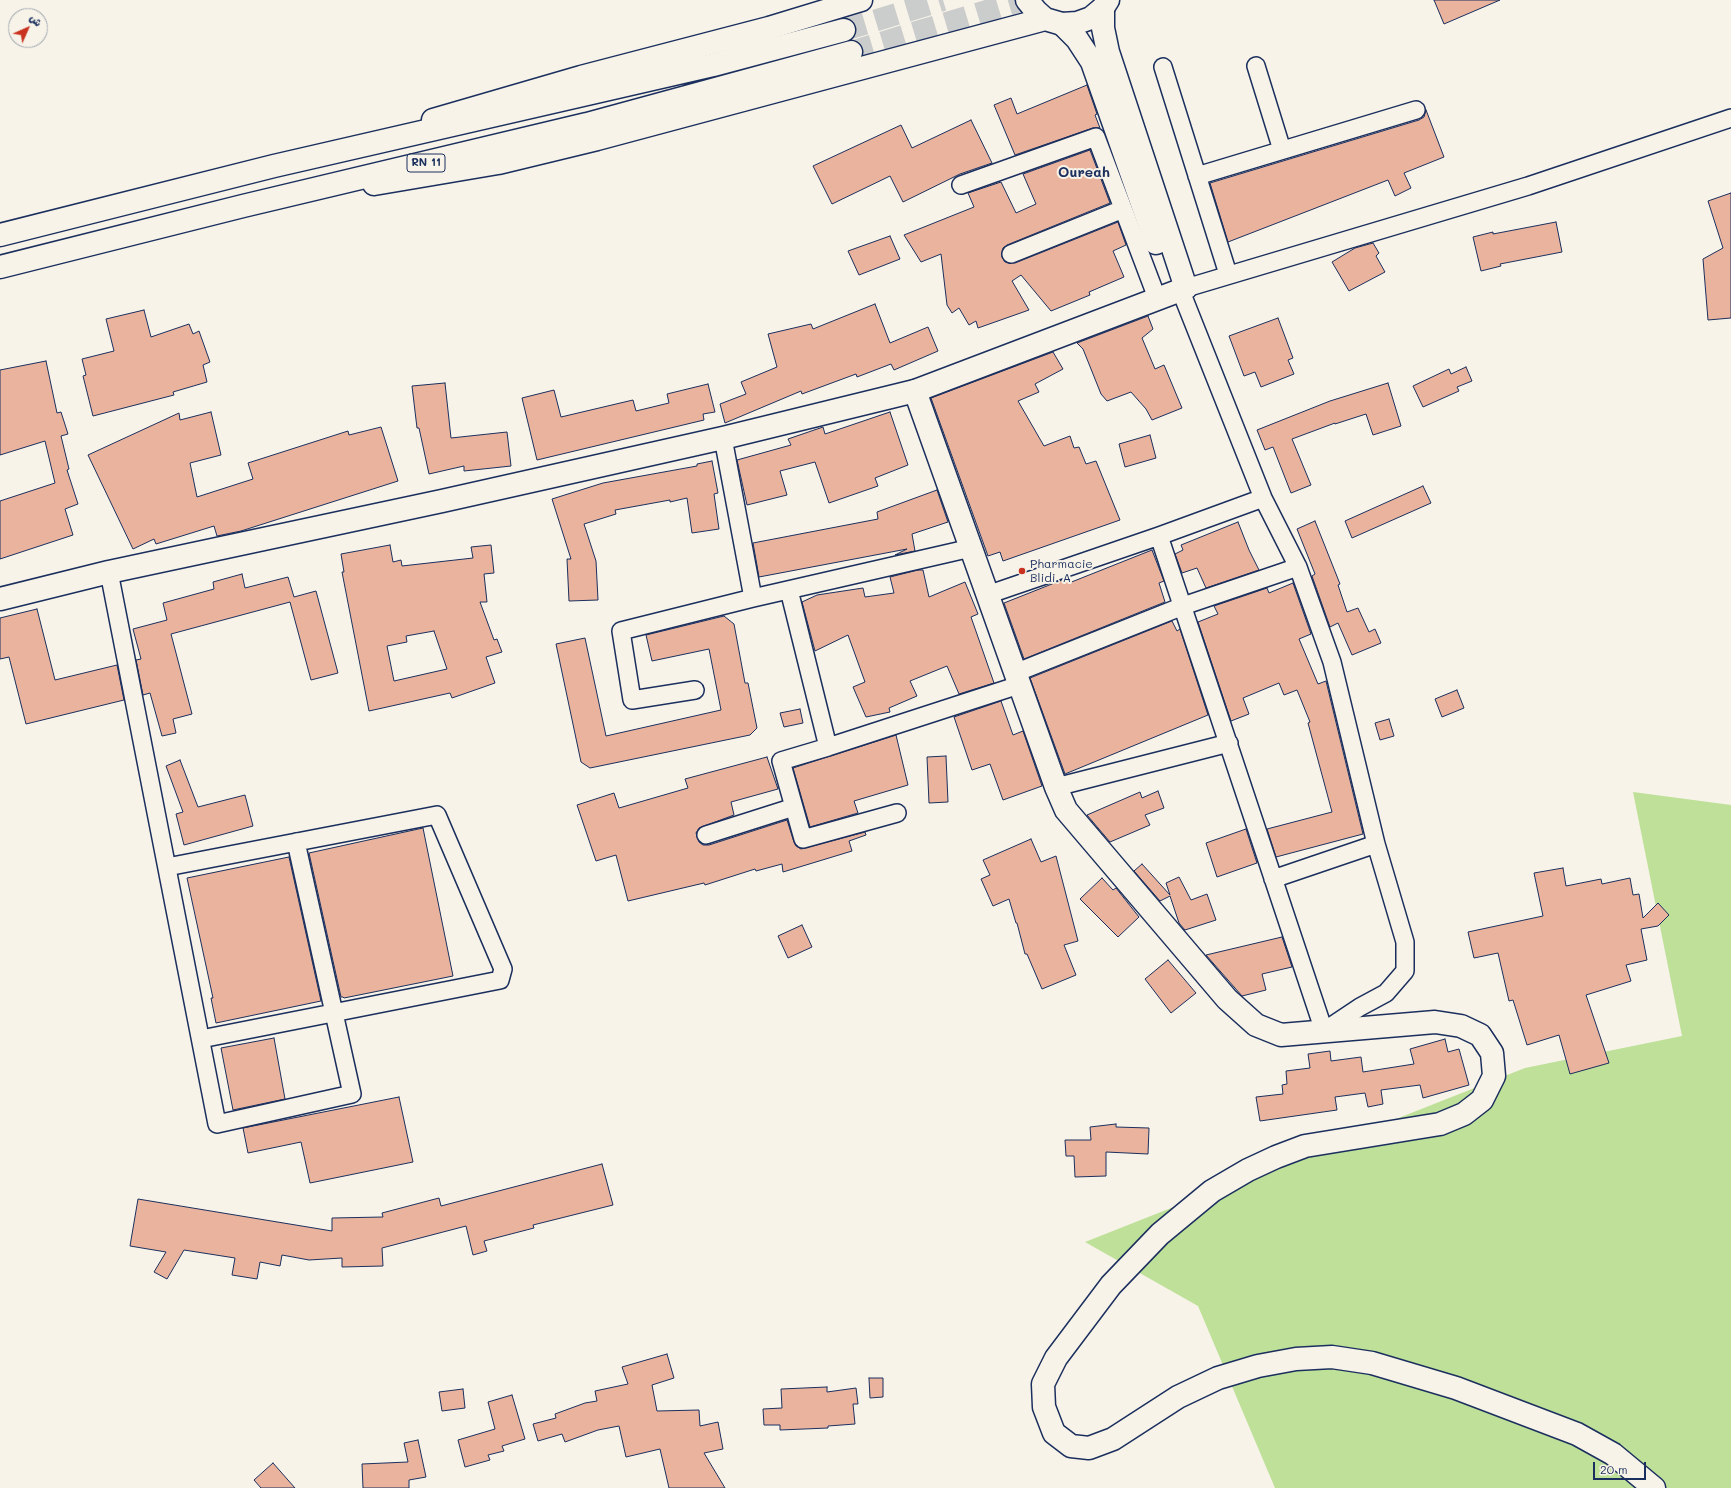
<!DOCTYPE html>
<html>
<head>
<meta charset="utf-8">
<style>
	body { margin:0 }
	#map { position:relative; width:1731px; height:1488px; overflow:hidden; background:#f7f3e8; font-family:Mali,"Playpen Sans Arabic",sans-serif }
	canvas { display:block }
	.north { position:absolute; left:8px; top:8px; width:40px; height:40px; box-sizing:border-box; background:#f7f3e8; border:1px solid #9fa5b1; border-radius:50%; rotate:45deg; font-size:11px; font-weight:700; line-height:16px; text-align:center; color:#1b2f5e }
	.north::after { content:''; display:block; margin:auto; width:14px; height:18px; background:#c8321e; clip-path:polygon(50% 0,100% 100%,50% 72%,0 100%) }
	.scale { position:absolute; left:1593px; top:1462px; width:53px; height:18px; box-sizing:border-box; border:2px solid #1b2f5e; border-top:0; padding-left:5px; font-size:12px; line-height:14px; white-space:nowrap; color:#1b2f5e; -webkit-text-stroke:3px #f7f3e8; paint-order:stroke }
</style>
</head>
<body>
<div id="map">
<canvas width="1731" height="1488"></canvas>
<div class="north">ش</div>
<div class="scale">20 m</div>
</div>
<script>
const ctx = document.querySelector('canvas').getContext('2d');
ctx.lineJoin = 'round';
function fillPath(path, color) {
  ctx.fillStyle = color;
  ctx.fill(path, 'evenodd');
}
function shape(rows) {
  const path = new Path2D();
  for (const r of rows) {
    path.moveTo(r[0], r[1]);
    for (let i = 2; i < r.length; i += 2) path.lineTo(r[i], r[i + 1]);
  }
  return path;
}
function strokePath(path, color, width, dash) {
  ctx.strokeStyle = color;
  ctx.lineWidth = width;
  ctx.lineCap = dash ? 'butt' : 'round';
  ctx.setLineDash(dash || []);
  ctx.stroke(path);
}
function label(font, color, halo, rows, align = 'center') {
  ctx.font = font + ' Mali,sans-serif';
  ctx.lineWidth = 4;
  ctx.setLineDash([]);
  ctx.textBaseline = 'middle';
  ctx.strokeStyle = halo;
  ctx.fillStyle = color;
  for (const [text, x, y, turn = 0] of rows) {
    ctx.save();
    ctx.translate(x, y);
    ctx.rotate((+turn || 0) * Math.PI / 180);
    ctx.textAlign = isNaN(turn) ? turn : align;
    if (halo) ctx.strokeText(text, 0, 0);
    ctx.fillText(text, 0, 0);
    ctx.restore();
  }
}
const green = shape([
	[1633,792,1731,805,1731,1488,1275,1488,1198,1306,1085,1242,1525,1068,1682,1036]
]);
const building = shape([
	[1434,0,1500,0,1444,24,1434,0],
	[1087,85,1097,114,1095,115,1100,128,1093,128,1015,155,994,105,1011,98,1017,114,1087,85],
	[1426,110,1444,157,1404,173,1411,188,1395,196,1388,180,1228,242,1210,183,1419,120,1424,117,1426,110],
	[971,120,992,163,960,174,903,202,890,176,832,204,813,166,901,125,912,148,971,120],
	[1090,150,1110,203,1007,245,1003,248,1002,257,1005,262,1015,263,1118,222,1126,245,1113,251,1124,277,1089,292,1090,295,1051,311,1021,275,1012,281,1029,310,978,328,976,321,969,325,959,308,952,313,947,305,941,254,921,262,904,235,974,207,968,193,1001,182,1016,213,1036,204,1023,174,1090,150],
	[1731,193,1731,318,1708,320,1703,259,1723,248,1708,201,1731,193],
	[1556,222,1562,252,1500,264,1501,266,1481,271,1473,237,1493,232,1493,234,1556,222],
	[890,236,900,259,859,275,848,251,890,236],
	[1373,243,1379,253,1376,256,1385,272,1349,291,1332,262,1355,248,1373,243],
	[875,304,890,343,928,327,938,351,894,370,891,364,857,377,856,374,802,394,801,391,725,423,720,404,746,394,741,382,777,367,768,334,811,324,813,329,875,304],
	[144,310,151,337,189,324,193,334,199,331,210,362,203,365,207,382,173,392,174,395,93,416,83,376,86,375,82,359,114,351,106,319,144,310],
	[1148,316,1153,329,1142,338,1155,369,1164,365,1182,408,1152,420,1146,409,1131,392,1107,401,1101,394,1083,349,1077,343,1148,316],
	[1278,318,1293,358,1288,360,1294,374,1261,387,1255,372,1244,376,1229,336,1278,318],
	[1053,352,1063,369,1035,384,1039,392,1018,401,1044,446,1070,436,1074,448,1079,447,1086,464,1096,461,1120,520,1003,561,1000,552,988,556,931,398,1053,352],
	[46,361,57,413,61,412,68,434,61,436,69,469,67,470,78,504,65,509,73,535,0,559,0,501,55,483,45,441,0,455,0,370,46,361],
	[1466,367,1472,381,1457,387,1459,391,1423,407,1413,386,1449,369,1451,374,1466,367],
	[445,383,451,438,507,432,511,466,464,471,464,466,429,474,419,428,417,428,412,386,445,383],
	[1388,383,1401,426,1373,435,1366,414,1335,424,1335,423,1292,439,1311,485,1291,493,1273,447,1265,450,1257,430,1330,401,1388,383],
	[708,384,715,412,703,414,704,420,537,460,522,398,554,390,561,417,633,400,636,411,669,403,667,394,708,384],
	[211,412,221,455,190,463,197,497,253,479,248,463,348,431,349,435,381,427,398,481,241,531,217,536,214,526,156,544,154,539,133,549,88,455,179,413,180,420,211,412],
	[890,412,908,465,875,478,878,486,829,503,815,462,780,471,787,495,747,505,737,460,791,445,788,439,823,427,825,434,890,412],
	[1150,435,1156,458,1125,467,1119,444,1150,435],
	[712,461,718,493,714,494,719,529,692,533,687,498,670,502,670,500,615,510,616,514,584,524,596,561,598,600,569,601,567,559,571,559,552,499,603,483,697,466,697,464,712,461],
	[1423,486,1431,503,1352,538,1345,521,1423,486],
	[937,490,948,522,912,534,915,551,895,555,907,549,759,577,753,543,878,519,877,512,937,490],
	[1315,521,1340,584,1338,585,1347,612,1358,608,1369,632,1375,629,1381,643,1352,655,1338,623,1330,627,1312,576,1315,574,1297,529,1315,521],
	[1238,522,1249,550,1259,570,1206,588,1197,568,1182,573,1175,554,1183,550,1181,545,1238,522],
	[390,545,393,562,401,560,402,566,473,558,471,547,491,545,494,573,484,574,487,602,480,602,494,640,497,639,502,652,486,657,495,683,452,698,450,693,369,711,342,572,344,572,341,554,390,545],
	[434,631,447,669,394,681,387,646,407,642,406,636,434,631],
	[1152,550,1164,581,1159,583,1165,602,1024,659,1004,603,1067,578,1069,583,1152,550],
	[918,570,923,570,929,597,965,582,978,614,971,617,994,683,959,694,947,666,910,681,917,696,889,708,890,712,866,717,853,687,865,682,848,635,815,651,802,602,817,595,863,588,865,597,894,593,890,577,918,570],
	[242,574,245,588,288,577,294,597,316,591,338,673,311,680,290,602,171,634,192,714,173,719,176,733,162,736,150,693,143,695,136,660,141,659,133,629,167,620,163,603,214,589,213,582,242,574],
	[1293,583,1311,634,1299,639,1318,684,1326,681,1363,834,1276,857,1267,829,1332,812,1308,723,1310,722,1297,690,1284,695,1279,683,1243,698,1249,714,1231,721,1198,622,1218,614,1214,606,1267,588,1269,593,1293,583],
	[37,609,55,680,117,665,124,700,26,724,9,657,0,659,0,618,37,609],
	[724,616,734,624,745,683,748,683,757,728,750,735,590,768,581,762,556,644,585,638,606,736,721,710,709,649,652,661,646,635,724,616],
	[1172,621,1177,631,1180,629,1208,715,1065,774,1030,678,1172,621],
	[1457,690,1464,708,1442,717,1435,699,1457,690],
	[1001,701,1013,735,1023,731,1042,786,1003,800,990,764,972,770,954,717,1001,701],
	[800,709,803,723,784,727,780,713,800,709],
	[1389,719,1394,736,1380,740,1375,723,1389,719],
	[896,735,908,785,854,801,858,813,810,827,793,768,896,735],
	[946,756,948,802,929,803,927,757,946,756],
	[767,757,778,789,731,802,734,815,699,828,696,833,699,842,703,845,709,845,787,820,794,842,796,846,801,849,865,832,866,835,849,841,852,851,783,872,782,864,756,871,755,869,705,885,704,883,628,901,616,855,596,861,577,805,614,793,619,808,688,788,685,779,767,757],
	[180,760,198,807,245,795,253,826,184,845,176,814,183,812,166,766,180,760],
	[1158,791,1164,808,1145,815,1150,825,1110,842,1087,815,1140,792,1142,798,1158,791],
	[423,828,453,976,344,998,343,997,341,997,309,853,423,828],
	[1246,829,1257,863,1217,877,1206,843,1246,829],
	[1031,839,1041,862,1056,856,1078,941,1064,945,1076,975,1042,989,1027,954,1025,954,1017,923,1016,923,1009,899,993,906,981,879,990,875,983,860,1031,839],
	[289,857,321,1001,216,1023,211,998,213,998,187,878,289,857],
	[1142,864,1170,895,1166,883,1179,877,1191,900,1207,894,1216,920,1185,930,1179,923,1170,896,1160,901,1134,871,1142,864],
	[1563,868,1566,886,1601,879,1602,884,1630,878,1633,895,1639,894,1643,918,1658,903,1669,915,1658,926,1641,929,1647,960,1626,965,1631,981,1586,995,1609,1063,1570,1074,1559,1035,1527,1045,1513,1000,1509,1001,1498,953,1474,958,1468,932,1543,916,1534,873,1563,868],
	[1102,878,1113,890,1116,888,1139,917,1118,937,1080,899,1102,878],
	[802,925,812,947,788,958,778,936,802,925],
	[1282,937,1292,967,1262,974,1266,990,1242,996,1206,955,1282,937],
	[1168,960,1196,993,1171,1013,1145,979,1168,960],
	[274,1038,285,1099,233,1110,221,1048,274,1038],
	[1445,1039,1448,1052,1459,1049,1469,1085,1423,1098,1420,1085,1381,1090,1383,1104,1368,1107,1365,1093,1335,1097,1337,1110,1260,1121,1256,1097,1283,1094,1282,1085,1287,1084,1286,1071,1310,1068,1308,1054,1330,1051,1331,1061,1361,1057,1363,1072,1414,1064,1410,1049,1445,1039],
	[399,1097,413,1162,310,1183,301,1142,248,1153,243,1128,399,1097],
	[1116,1124,1116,1127,1149,1128,1148,1154,1106,1152,1106,1176,1075,1177,1074,1156,1066,1156,1065,1140,1091,1140,1090,1127,1116,1124],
	[602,1164,613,1205,533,1225,534,1228,484,1241,487,1251,473,1255,466,1226,382,1248,383,1266,342,1267,342,1258,309,1260,282,1255,280,1266,260,1262,257,1279,232,1275,235,1258,184,1250,167,1279,154,1272,166,1252,130,1246,138,1199,332,1231,332,1218,383,1217,382,1213,439,1198,441,1206,602,1164],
	[667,1354,674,1378,652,1385,657,1411,699,1410,700,1426,718,1422,723,1449,704,1453,725,1488,669,1488,660,1449,626,1457,619,1426,598,1430,565,1442,562,1434,538,1441,533,1424,556,1418,555,1414,585,1403,597,1401,595,1391,628,1384,622,1367,667,1354],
	[869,1378,883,1378,883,1397,870,1398,869,1378],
	[827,1387,827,1392,856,1388,858,1404,853,1404,855,1424,828,1426,828,1428,780,1430,780,1425,764,1425,763,1409,782,1408,781,1389,827,1387],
	[463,1389,465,1408,442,1411,439,1392,463,1389],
	[512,1395,525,1439,502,1446,504,1451,488,1455,490,1460,465,1467,458,1440,495,1429,488,1402,512,1395],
	[418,1440,426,1477,409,1480,409,1488,363,1488,362,1464,408,1462,404,1443,418,1440],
	[273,1463,295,1488,261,1488,254,1480,273,1463]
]);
const trunkTunnel = shape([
	[844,30,943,0],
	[851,52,1023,0]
]);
const minor = shape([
	[1256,66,1282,150],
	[1163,67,1228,274],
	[1197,176,1416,110],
	[961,185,1096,137,1157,298],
	[1011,254,1123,209],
	[1186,288,1528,186,1731,118],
	[723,438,753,598],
	[1159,536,1324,1031,1360,1007,1386,993,1405,971,1405,942,1376,844,1332,662,1298,567,1263,498,1180,289],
	[109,572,217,1124,352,1094,296,842],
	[789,590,828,747,1019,685],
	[987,595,1159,536,1263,498],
	[1015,673,1183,606,1298,567],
	[695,690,632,700,621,631,753,598,971,548],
	[828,747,781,761,803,839,897,813],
	[1056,787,1229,743],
	[706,835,794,807],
	[167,867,437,815,503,969,500,980,201,1039],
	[1273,879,1376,844]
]);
const tertiary = shape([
	[0,599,109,572,442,501,723,438,915,391]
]);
const secondary = shape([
	[1103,8,1103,28,1108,52,1186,288,915,391,1056,787,1066,810,1227,999,1256,1025,1281,1035,1435,1022,1461,1026,1480,1035,1492,1053,1494,1076,1482,1100,1464,1114,1440,1124,1305,1146,1276,1157,1248,1170,1212,1191,1160,1234,1111,1285,1056,1358,1043,1384,1044,1407,1054,1433,1071,1446,1089,1448,1113,1439,1178,1397,1218,1378,1258,1366,1296,1359,1332,1357,1372,1363,1456,1388,1577,1434,1613,1454,1654,1488],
	[1062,24,1077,39,1092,62,1156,243]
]);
const primary = shape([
	[1027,0,1036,11,1045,19,1062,24,1077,23,1091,18,1103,8,1108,0],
	[433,120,581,77,769,28,861,0],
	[374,184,498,163,597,139,1045,19]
]);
const trunk = shape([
	[0,235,274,166,713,65,844,30],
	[0,267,243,206,587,124,851,52]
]);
const markers = [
	[1022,571,4,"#c8321e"]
];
const shields = [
	[426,163,38]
];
const shieldNames = [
	["RN 11",426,163]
];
const poiNames = [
	["Pharmacie",1030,564],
	["Blidi. A",1030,578]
];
const quarterNames = [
	["Oureah",1084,173]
];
fillPath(green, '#bee099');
fillPath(building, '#e9b39d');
strokePath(building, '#1b2f5e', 1);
strokePath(trunkTunnel, '#cbcccc', 22, [22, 11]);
strokePath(minor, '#1b2f5e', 20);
strokePath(tertiary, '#1b2f5e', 25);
strokePath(secondary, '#1b2f5e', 25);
strokePath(primary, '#1b2f5e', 25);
strokePath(trunk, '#1b2f5e', 25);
strokePath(minor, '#f7f3e8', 17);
strokePath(tertiary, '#f7f3e8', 22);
strokePath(secondary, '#f7f3e8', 22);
strokePath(primary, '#f7f3e8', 22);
strokePath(trunk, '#f7f3e8', 22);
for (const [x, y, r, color] of markers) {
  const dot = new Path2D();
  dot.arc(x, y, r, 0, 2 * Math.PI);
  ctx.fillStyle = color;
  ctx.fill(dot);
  strokePath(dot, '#f7f3e8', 1.5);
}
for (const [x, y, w] of shields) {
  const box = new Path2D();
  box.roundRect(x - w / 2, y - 9, w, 18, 3);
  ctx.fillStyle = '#f7f3e8';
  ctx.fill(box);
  strokePath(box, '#1b2f5e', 1);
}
label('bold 11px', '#1b2f5e', null, shieldNames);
label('12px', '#1b2f5e', '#f7f3e8', poiNames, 'left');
label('bold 14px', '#1b2f5e', '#f7f3e8', quarterNames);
</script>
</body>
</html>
